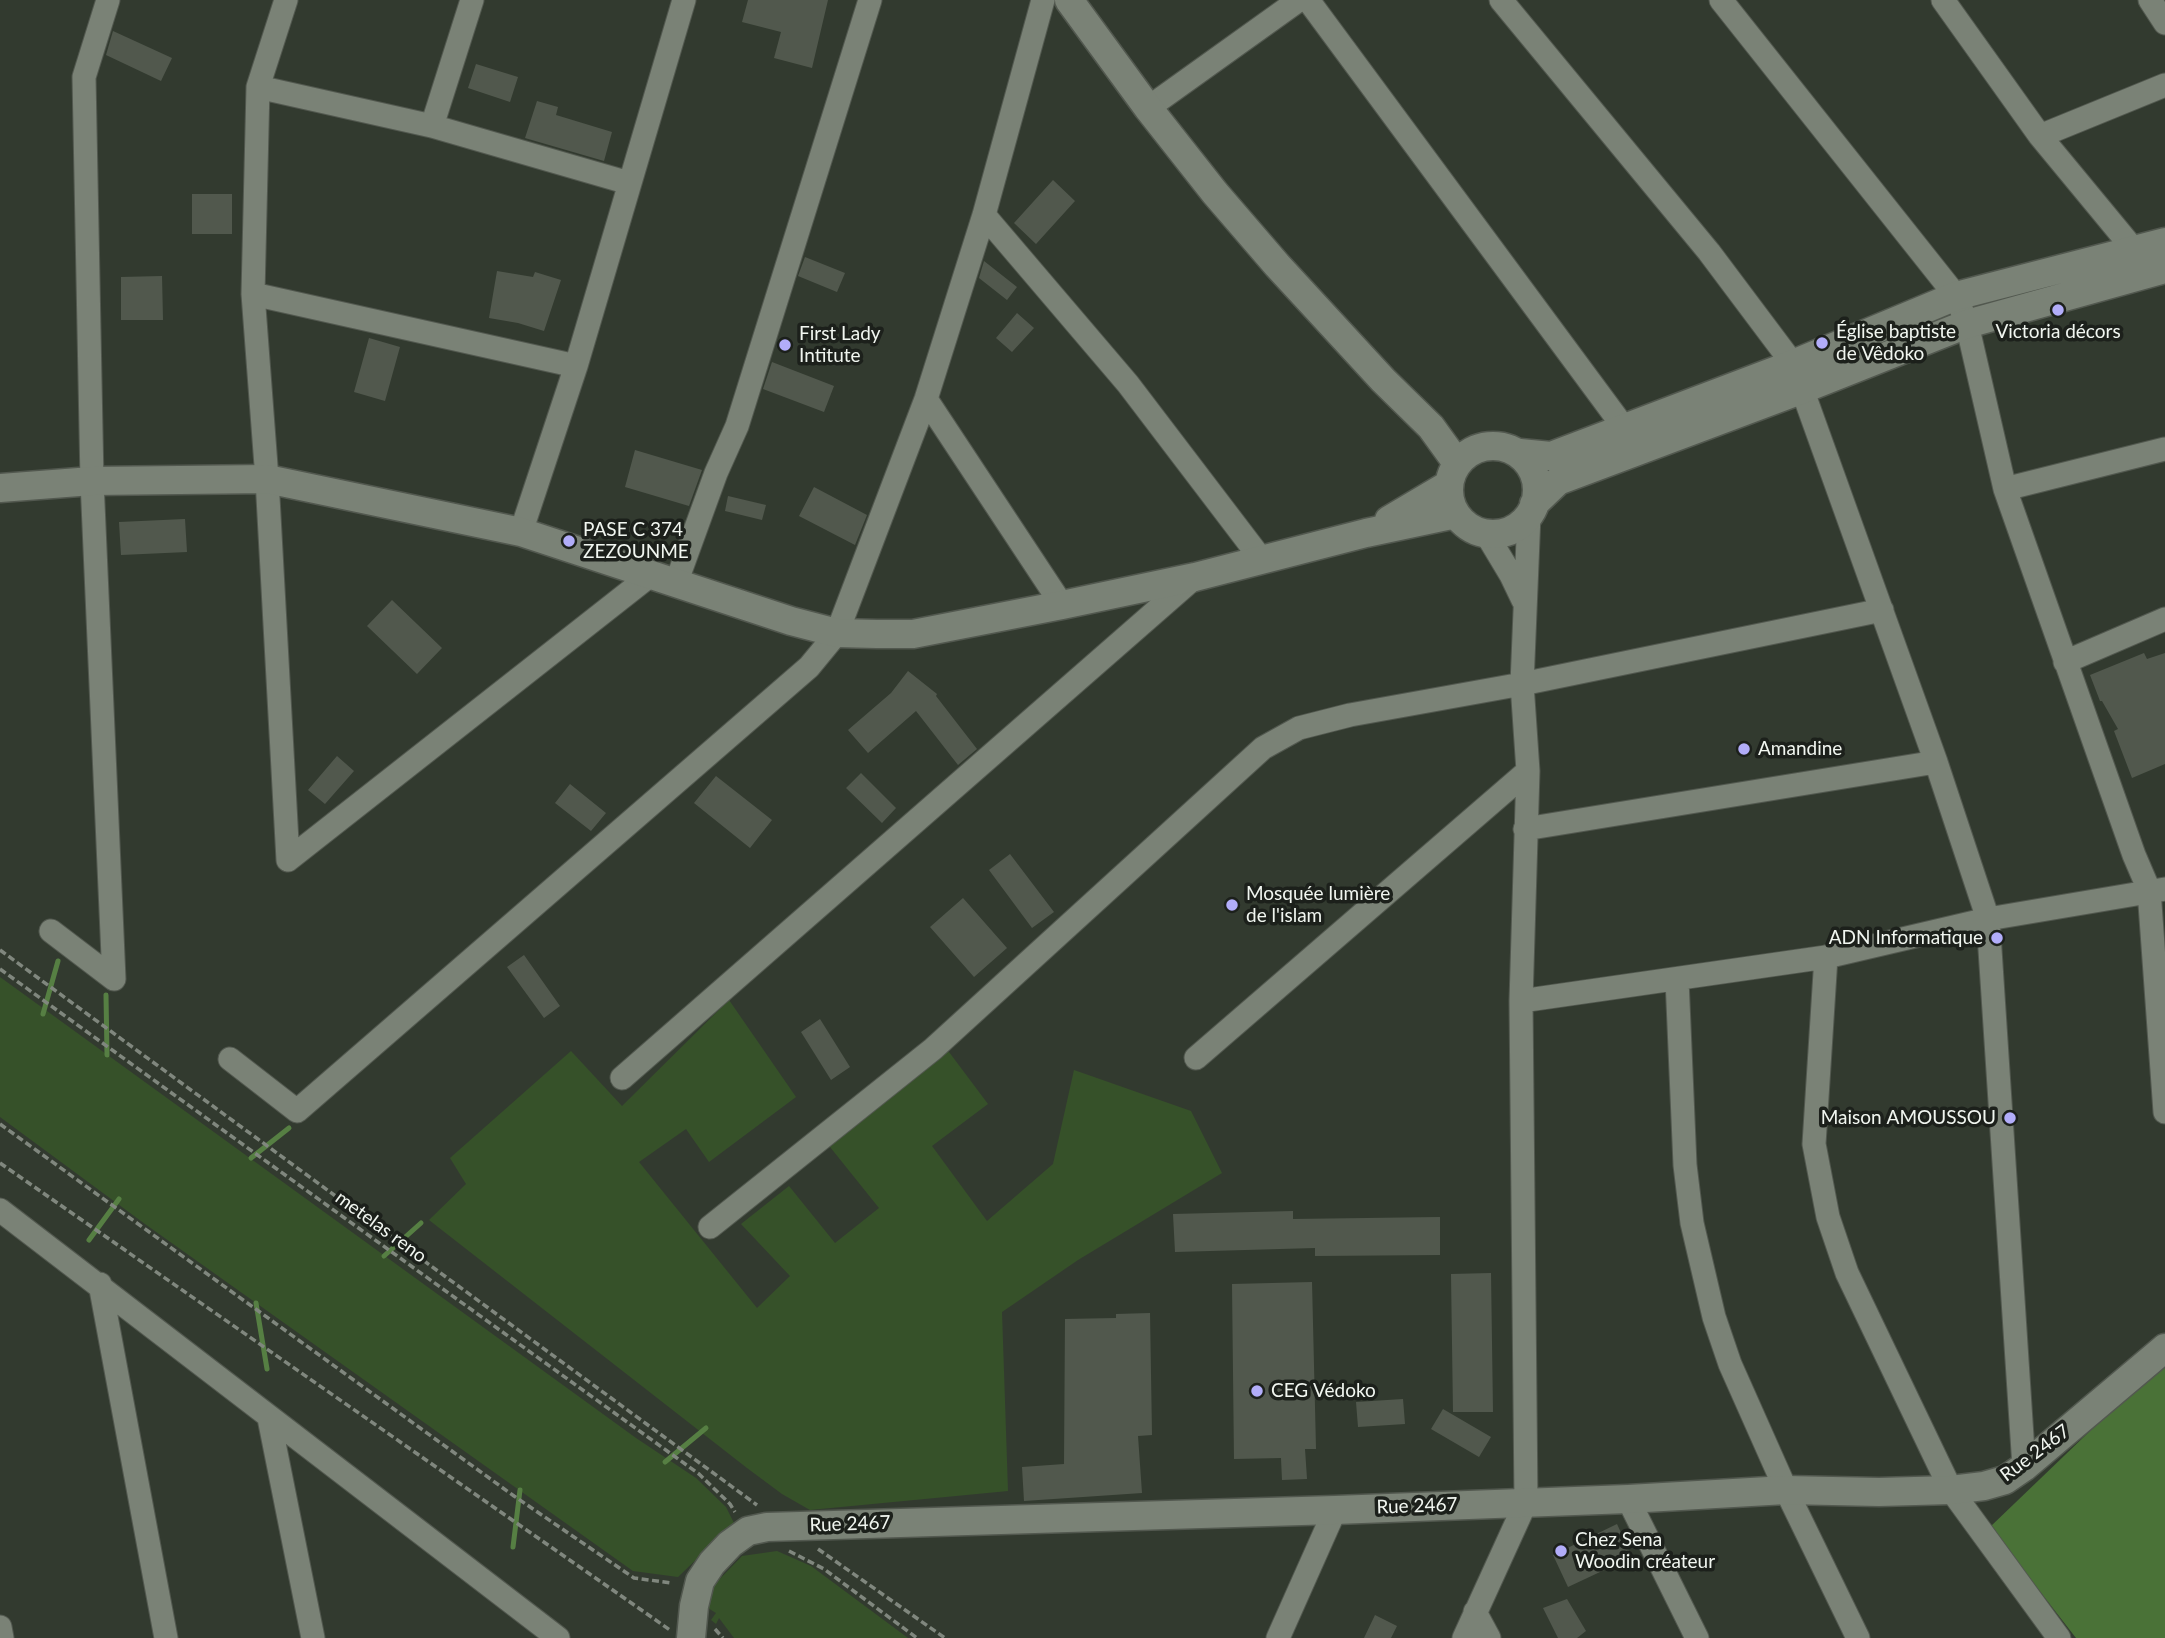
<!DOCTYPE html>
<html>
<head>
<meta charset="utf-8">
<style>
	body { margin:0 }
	canvas { display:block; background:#323a2f }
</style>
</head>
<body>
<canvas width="2165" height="1638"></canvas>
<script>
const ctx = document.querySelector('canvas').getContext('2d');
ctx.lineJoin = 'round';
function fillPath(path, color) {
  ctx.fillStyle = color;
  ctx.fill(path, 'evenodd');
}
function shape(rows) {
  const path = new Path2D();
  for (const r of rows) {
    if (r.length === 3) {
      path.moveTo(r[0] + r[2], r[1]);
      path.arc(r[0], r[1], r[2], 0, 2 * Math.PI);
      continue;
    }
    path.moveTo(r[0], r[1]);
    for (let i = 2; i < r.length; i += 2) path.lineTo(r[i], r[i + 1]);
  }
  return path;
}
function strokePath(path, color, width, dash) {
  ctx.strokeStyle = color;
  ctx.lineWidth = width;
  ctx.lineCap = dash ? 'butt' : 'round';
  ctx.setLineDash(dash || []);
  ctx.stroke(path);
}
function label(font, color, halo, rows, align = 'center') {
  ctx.font = font + ' Lato,sans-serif';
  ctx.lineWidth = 7;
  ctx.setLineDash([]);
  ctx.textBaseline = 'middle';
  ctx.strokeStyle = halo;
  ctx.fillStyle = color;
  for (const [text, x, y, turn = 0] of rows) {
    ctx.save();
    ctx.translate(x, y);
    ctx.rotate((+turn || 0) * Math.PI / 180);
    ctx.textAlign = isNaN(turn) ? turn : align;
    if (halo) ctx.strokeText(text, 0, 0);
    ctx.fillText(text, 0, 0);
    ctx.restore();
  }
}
const green = shape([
	[0,977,636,1438,696,1478,726,1507,734,1523,678,1577,633,1571,145,1224,0,1117],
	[729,1000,796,1097,709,1162,686,1129,639,1162,757,1308,790,1276,741,1224,789,1186,835,1243,879,1208,826,1142,946,1048,988,1104,932,1146,987,1221,1053,1164,1074,1070,1191,1111,1222,1173,1078,1260,1002,1312,1008,1491,810,1510,782,1494,747,1468,429,1220,466,1184,450,1158,571,1051,622,1106],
	[777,1551,811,1566,908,1638,734,1638,719,1618,716,1624,711,1620,716,1613,703,1605,713,1586,742,1556]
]);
const forest = shape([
	[2165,1359,2165,1638,2076,1638,1990,1527]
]);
const stream = shape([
	[106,995,107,1055],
	[43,1014,58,961],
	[251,1158,289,1128],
	[89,1240,119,1199],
	[384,1256,421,1223],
	[256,1303,267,1369],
	[665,1462,706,1428],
	[513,1547,520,1490]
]);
const building = shape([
	[748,0,828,0,812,68,774,58,781,32,742,22],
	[113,31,172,58,161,81,106,55],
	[476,64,518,77,510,102,468,88],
	[537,101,558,107,556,115,612,132,604,161,525,138],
	[1053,180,1075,201,1036,244,1014,223],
	[192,194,232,194,232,234,192,234],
	[805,257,845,273,837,292,798,276],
	[984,261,1017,287,1007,300,979,278],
	[497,271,533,277,535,272,561,280,544,331,518,323,489,318],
	[162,276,163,320,121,320,121,277],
	[1017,313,1034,328,1012,352,996,338],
	[369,338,400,347,385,401,354,392],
	[772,362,834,386,824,412,763,389],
	[635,450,702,470,689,506,625,487],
	[814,487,867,515,855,545,799,516],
	[728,496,766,505,762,520,725,511],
	[185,519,187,552,121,555,119,522],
	[392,600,442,648,417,674,367,626],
	[2144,653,2147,659,2165,653,2165,764,2132,778,2114,731,2118,729,2102,701,2100,701,2090,675],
	[908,671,937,694,936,696,977,749,958,765,916,711,868,753,848,730,891,693],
	[337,756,354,771,325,804,308,790],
	[861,773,896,808,882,823,846,788],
	[716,776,772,820,750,848,694,803],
	[570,784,606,813,591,831,555,803],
	[1010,854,1054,912,1032,928,989,870],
	[963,898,1007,948,974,977,930,927],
	[524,955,560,1006,544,1018,507,967],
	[820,1019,850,1067,831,1080,801,1032],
	[1293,1211,1293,1219,1440,1217,1440,1255,1315,1256,1315,1248,1175,1252,1173,1214],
	[1491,1273,1493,1412,1453,1412,1451,1274],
	[1312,1282,1316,1449,1305,1449,1307,1479,1282,1480,1281,1458,1234,1459,1232,1284],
	[1150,1313,1152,1435,1138,1436,1142,1493,1024,1501,1022,1467,1064,1464,1065,1319,1116,1318,1116,1314],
	[1403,1399,1405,1424,1358,1427,1356,1402],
	[1443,1409,1491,1437,1479,1457,1431,1429],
	[1617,1524,1632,1557,1568,1587,1553,1555],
	[1567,1599,1586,1631,1577,1638,1558,1638,1543,1608],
	[1375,1615,1397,1626,1391,1638,1364,1638]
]);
const path = shape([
	[0,950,757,1505],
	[0,969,699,1474,730,1504,735,1512],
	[0,1124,514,1496,634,1578,672,1583],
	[0,1163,670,1630],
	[818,1549,945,1638],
	[789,1551,824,1569,917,1638],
	[715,1629,723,1638]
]);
const minor = shape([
	[108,0,84,77,92,481,114,979],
	[286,0,258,87,253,294,267,479,288,860],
	[1308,0,1625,429],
	[1501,0,1709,252,1793,364,1936,762,1988,919,2024,1467],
	[1721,0,1956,296,1967,324,2005,489,2134,855,2149,890,2165,1112],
	[1943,0,2040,136,2135,251],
	[2150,0,2165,23],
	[258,87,432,126,629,183],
	[1148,108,1299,0],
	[432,126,472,0],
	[2040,136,2165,85],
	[984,215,1128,384,1262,560],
	[253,294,576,366],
	[926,399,1062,605],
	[2005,489,2165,449],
	[521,532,576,366,684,0],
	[1487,535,1511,575,1523,600],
	[676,583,716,473,737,426,870,0],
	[2065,662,2165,619],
	[1525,829,1936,762],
	[288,860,652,574],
	[51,931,114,979],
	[1826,957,1814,1144,1828,1217,1847,1273,1951,1490,2059,1638],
	[1677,979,1685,1165,1692,1223,1714,1317,1730,1364,1786,1490,1858,1638],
	[1521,1001,1826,957,1988,919,2165,889],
	[1196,1058,1528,771],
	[230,1059,297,1111,809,667,837,633,926,399,984,215,1043,0],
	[622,1078,1195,577],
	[0,1210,558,1638],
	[710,1227,933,1049,1263,748,1299,728,1350,715,1522,684,1882,610],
	[100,1284,166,1638],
	[269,1418,313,1638],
	[1628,1499,1697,1638],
	[1475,1612,1489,1638],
	[0,1627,2,1638],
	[1278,1638,1335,1510],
	[1464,1638,1526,1502,1521,1001,1528,771,1522,684,1529,515]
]);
const tertiary = shape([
	[1069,0,1148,108,1215,193,1277,265,1383,380,1431,427,1457,463],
	[1493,490,44],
	[1520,453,1551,456,1793,364,1956,296,2165,242],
	[0,488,92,481,267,479,521,532,791,621,837,633,877,634,913,634,1062,605,1195,577,1366,533,1456,514],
	[1534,504,1558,481,1801,390,1967,324,2165,269],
	[1389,520,1448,485],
	[691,1638,694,1606,700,1581,712,1563,730,1544,748,1531,767,1527,1335,1510,1628,1499,1786,1490,1879,1492,1951,1490,1984,1486,2005,1480,2024,1467,2165,1348]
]);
const markers = [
	[2058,310,7,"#b2adf9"],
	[1822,343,7,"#b2adf9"],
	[785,345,7,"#b2adf9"],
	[569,541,7,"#b2adf9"],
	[1744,749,7,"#b2adf9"],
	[1232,905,7,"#b2adf9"],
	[1997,938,7,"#b2adf9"],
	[2010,1118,7,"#b2adf9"],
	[1257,1391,7,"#b2adf9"],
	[1561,1551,7,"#b2adf9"]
];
const poiNames = [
	["Église baptiste",1836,332],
	["de Vêdoko",1836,354],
	["Victoria décors",2058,332,"center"],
	["First Lady",799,334],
	["Intitute",799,356],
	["PASE C 374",583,530],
	["ZEZOUNME",583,552],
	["Amandine",1758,749],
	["Mosquée lumière",1246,894],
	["de l'islam",1246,916],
	["ADN Informatique",1983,938,"right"],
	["Maison AMOUSSOU",1996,1118,"right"],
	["CEG Védoko",1271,1391],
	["Chez Sena",1575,1540],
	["Woodin créateur",1575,1562]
];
const streetNames = [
	["metelas reno",381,1227,36],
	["Rue 2467",2035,1453,-37],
	["Rue 2467",1417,1506,-2],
	["Rue 2467",850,1524,-2]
];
fillPath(green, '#365129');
fillPath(forest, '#4a7237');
strokePath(stream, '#567f43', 5);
fillPath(building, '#51584d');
strokePath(minor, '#52584f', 25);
strokePath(tertiary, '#52584f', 31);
strokePath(path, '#80877e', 3.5, [7, 3.5]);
strokePath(minor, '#7a8276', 23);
strokePath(tertiary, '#7a8276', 28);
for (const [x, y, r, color] of markers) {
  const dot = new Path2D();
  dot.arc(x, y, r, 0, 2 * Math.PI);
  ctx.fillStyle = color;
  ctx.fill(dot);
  strokePath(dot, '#1c201b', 2.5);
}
label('19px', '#f1f6f0', '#1c201b', poiNames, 'left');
label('19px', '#f1f6f0', '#1c201b', streetNames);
</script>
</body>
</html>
